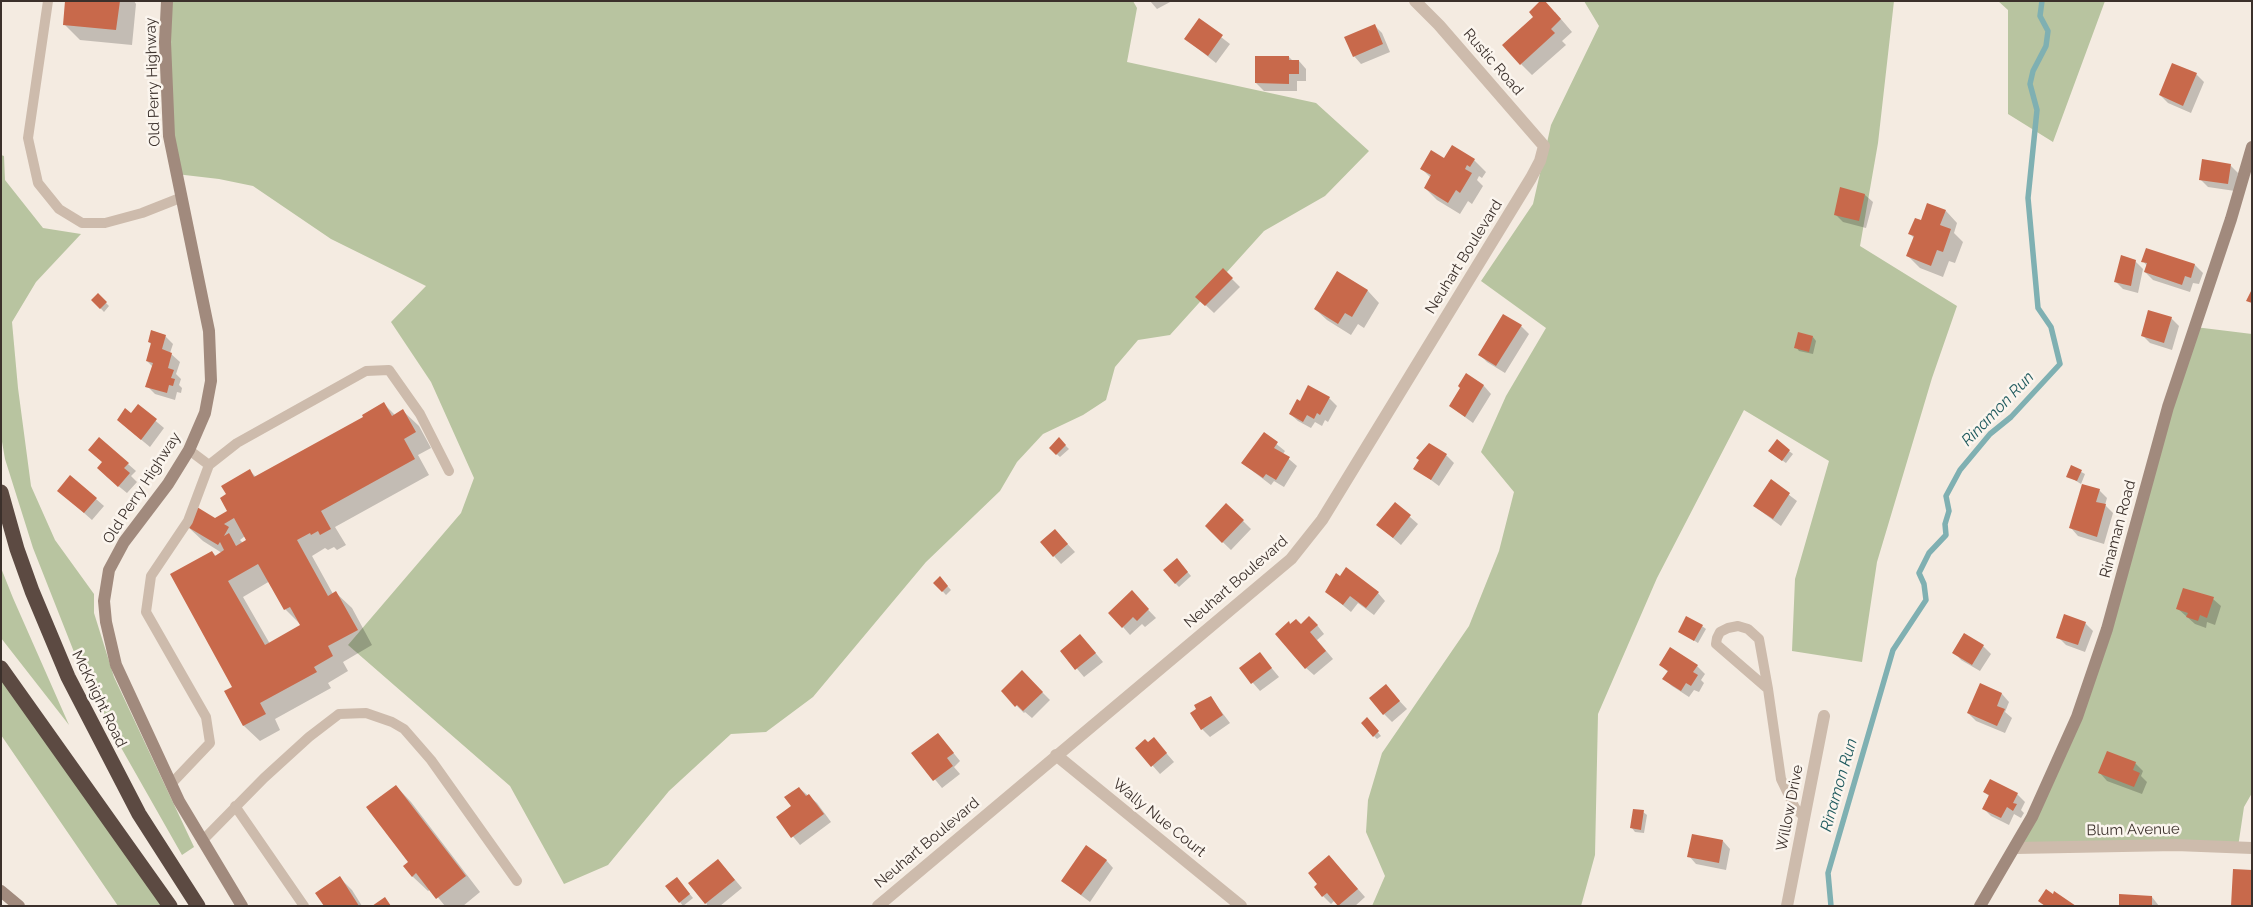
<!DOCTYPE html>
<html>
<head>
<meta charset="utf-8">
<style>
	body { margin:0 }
	#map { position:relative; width:2253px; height:907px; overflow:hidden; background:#f4ebe1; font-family:Raleway,sans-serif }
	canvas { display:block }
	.frame { position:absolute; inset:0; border:2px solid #3b302b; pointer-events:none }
</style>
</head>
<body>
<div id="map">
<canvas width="2253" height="907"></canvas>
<div class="frame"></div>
</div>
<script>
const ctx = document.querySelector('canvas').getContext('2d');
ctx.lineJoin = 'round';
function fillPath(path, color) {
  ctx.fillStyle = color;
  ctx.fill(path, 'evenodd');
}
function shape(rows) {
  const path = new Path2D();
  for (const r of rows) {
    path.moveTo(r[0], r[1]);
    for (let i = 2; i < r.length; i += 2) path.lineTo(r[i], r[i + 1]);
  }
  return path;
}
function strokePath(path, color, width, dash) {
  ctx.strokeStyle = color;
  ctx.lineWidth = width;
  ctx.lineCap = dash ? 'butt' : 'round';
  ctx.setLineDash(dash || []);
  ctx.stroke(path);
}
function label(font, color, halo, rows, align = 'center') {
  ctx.font = font + ' Raleway,sans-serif';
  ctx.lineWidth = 5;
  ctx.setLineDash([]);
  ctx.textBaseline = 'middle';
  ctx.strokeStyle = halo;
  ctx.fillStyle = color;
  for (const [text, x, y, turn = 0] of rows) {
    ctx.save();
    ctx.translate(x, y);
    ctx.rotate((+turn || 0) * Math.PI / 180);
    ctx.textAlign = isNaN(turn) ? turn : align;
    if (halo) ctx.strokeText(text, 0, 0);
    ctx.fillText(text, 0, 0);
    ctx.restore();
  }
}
const green = shape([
	[167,1,1133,1,1137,8,1127,62,1316,103,1369,151,1325,196,1264,231,1170,335,1138,340,1115,367,1106,400,1083,415,1043,434,1017,462,1000,491,926,562,813,697,766,732,731,734,669,791,608,865,564,884,510,786,348,645,461,513,474,478,431,382,391,322,426,286,331,239,253,186,219,179,176,174],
	[1584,1,1894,1,1878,143,1860,246,1957,306,1932,378,1877,562,1862,662,1792,651,1795,579,1829,461,1744,410,1657,578,1598,714,1595,855,1581,906,1372,906,1385,876,1366,832,1368,800,1382,753,1469,626,1499,551,1514,492,1481,452,1506,396,1546,328,1481,281,1533,204,1551,125,1599,26],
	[1998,1,2105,1,2053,142,2008,114,2008,10],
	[1,155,4,156,5,180,43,228,81,234,36,282,12,322,18,388,31,486,55,540,94,594,94,613,114,677,194,847,182,855,119,744,74,652,33,548,5,459,1,436],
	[2195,327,2252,334,2252,793,2244,807,2238,847,2015,848,2077,717],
	[1,568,13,598,69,725,1,638],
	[1,668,170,906,118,906,1,735]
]);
const shadow = shape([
	[67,1,134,1,136,4,132,45,80,40,64,24],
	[1150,1,1172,1,1157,9],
	[1555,12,1572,32,1562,41,1566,45,1532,75,1521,64],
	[1199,20,1230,44,1216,63,1186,39],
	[1374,25,1382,33,1390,52,1361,64,1354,56],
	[1289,57,1293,61,1299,61,1306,69,1306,81,1297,81,1297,91,1264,91,1256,83],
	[2196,74,2204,82,2191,113,2168,103,2160,95],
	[1445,160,1474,160,1486,172,1482,178,1479,176,1477,180,1483,186,1472,204,1468,201,1460,214,1437,200,1425,188,1431,178,1421,168],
	[2230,165,2238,173,2235,191,2208,187,2200,179],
	[1841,189,1865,195,1873,202,1866,228,1843,222,1835,214],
	[1946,211,1957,223,1954,233,1963,242,1955,263,1949,261,1943,277,1920,268,1908,256,1914,238,1910,234,1922,221],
	[2147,250,2195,265,2203,273,2199,284,2193,283,2190,292,2153,280,2145,272,2147,266,2143,261],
	[2135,261,2143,269,2138,293,2123,289,2115,281],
	[1223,270,1240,287,1214,313,1197,297],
	[1338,273,1368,291,1379,303,1364,328,1358,324,1351,335,1327,320,1315,309],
	[98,295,109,306,104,312,93,300],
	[1504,315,1521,326,1529,334,1505,373,1487,362,1479,354],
	[2171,318,2179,326,2172,350,2150,343,2142,335],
	[165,336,173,344,170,353,180,362,176,374,181,379,179,385,182,388,181,393,177,392,175,400,155,394,147,386,153,367,147,361,152,345,149,342],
	[1813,337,1816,341,1813,354,1799,351,1796,347],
	[1466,375,1484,386,1491,394,1473,423,1450,406,1462,388],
	[1329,398,1337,406,1328,422,1325,420,1322,426,1315,422,1311,428,1298,421,1290,414,1300,403],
	[384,404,395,415,403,411,419,426,431,448,418,455,429,475,335,527,346,545,337,550,334,547,328,550,325,548,312,556,333,594,336,593,352,608,372,645,343,662,348,671,328,683,331,688,275,719,280,730,260,741,244,726,226,692,234,687,212,552,216,556,222,553,203,541,187,526,214,519,229,511,227,495,250,471,256,477,365,417],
	[245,536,248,541,243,543,240,540],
	[270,581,285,609,302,626,270,644,243,597],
	[138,406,164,428,150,447,126,427],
	[1264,434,1285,451,1283,454,1297,466,1284,487,1274,481,1271,485,1242,463],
	[1059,439,1069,449,1060,457,1050,448],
	[1789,451,1793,454,1786,463,1773,454],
	[1446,455,1454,463,1439,486,1415,468],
	[128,464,136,471,131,476,137,482,127,493,106,476],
	[2072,467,2085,474,2081,484,2068,476],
	[1771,481,1797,501,1781,526,1754,506],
	[2099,490,2107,498,2105,505,2113,513,2104,544,2078,536,2071,528],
	[67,498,96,499,104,506,92,520],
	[1395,504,1418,524,1401,545,1386,532],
	[1227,505,1251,529,1231,550,1206,526],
	[1062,538,1075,552,1061,564,1054,556],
	[1180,563,1191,576,1179,587,1175,583],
	[940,578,951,590,946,595,935,583],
	[1327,592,1378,593,1385,601,1374,615,1358,603,1351,612],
	[2213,599,2221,606,2215,625,2207,622,2206,628,2195,624,2177,608],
	[1139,600,1156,618,1145,627,1142,624,1130,635,1123,627],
	[2085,623,2093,631,2085,652,2066,645,2058,637],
	[1291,625,1317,625,1324,634,1317,640,1333,659,1314,675,1306,668],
	[1702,626,1706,629,1698,643,1679,631],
	[1088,644,1103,662,1084,677,1062,651],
	[1983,646,1991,654,1980,671,1961,660,1954,652],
	[1260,654,1279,677,1260,691,1240,668],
	[1661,665,1697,666,1705,674,1701,680,1704,683,1699,692,1694,690,1689,697,1672,686,1664,679,1668,672],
	[1022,672,1050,700,1032,718,1025,712,1024,713,1002,691],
	[1981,685,2002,694,2009,702,2005,712,2012,718,2005,733,1976,721,1968,713],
	[1393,694,1407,709,1392,722,1384,714],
	[1211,698,1230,723,1210,737,1202,729,1198,710],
	[1370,723,1381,736,1377,739,1374,736],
	[938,734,960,761,954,767,960,774,942,788,913,753],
	[1148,744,1161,747,1174,762,1160,774,1137,748],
	[2135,763,2143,771,2141,776,2147,782,2142,794,2107,781,2100,773],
	[1990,781,2017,794,2025,802,2021,810,2024,813,2021,818,2014,814,2009,825,1991,816,1983,808,1989,796,1984,792],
	[396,786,411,802,480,892,463,906,445,906,431,889,428,891,412,876],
	[799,788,817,803,831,822,800,845,777,817,792,806],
	[1643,812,1647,815,1644,833,1635,832,1632,828],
	[1723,841,1730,849,1726,870,1696,864,1689,856],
	[1329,856,1365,897,1355,906,1340,906,1335,900,1331,904,1323,896,1319,884],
	[1106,860,1113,868,1090,902,1062,881],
	[725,868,742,888,720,906,708,906,706,903],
	[340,878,352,890,362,906,325,906],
	[680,882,693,898,683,906,680,902],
	[2152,897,2159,906,2120,906]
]);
const stream = shape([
	[1831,906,1828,873,1893,650,1926,600,1924,584,1919,573,1929,553,1946,535,1945,524,1949,511,1946,496,1960,470,1990,434,2011,417,2060,364,2051,327,2038,308,2028,198,2037,110,2030,84,2033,71,2046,46,2048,31,2040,16,2042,1]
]);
const building = shape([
	[65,1,120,1,116,30,63,25],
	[1540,1,1545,1,1561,19,1551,29,1555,33,1520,65,1502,45,1533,17,1529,12],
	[1199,18,1223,35,1208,56,1184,39],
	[1375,24,1383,44,1353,57,1344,37],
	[1255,56,1289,56,1289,60,1299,60,1299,74,1289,74,1289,84,1255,83],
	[2172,63,2197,73,2183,106,2159,95],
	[1452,145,1475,159,1470,167,1467,165,1465,169,1472,173,1460,193,1456,190,1448,203,1424,188,1431,175,1420,169,1431,150,1444,158],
	[2202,159,2231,164,2228,184,2199,180],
	[1840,187,1865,194,1859,221,1834,215],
	[1927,203,1946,210,1940,225,1951,229,1943,252,1937,250,1931,266,1906,256,1914,236,1908,234,1915,218,1921,220],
	[2146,248,2195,264,2191,278,2185,276,2182,285,2144,272,2147,263,2141,262],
	[2121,255,2136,260,2131,286,2114,282],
	[1223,268,1233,278,1205,306,1195,297],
	[1337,271,1368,290,1352,317,1345,313,1338,324,1314,309],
	[2252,289,2252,303,2246,301],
	[98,293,107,302,100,309,91,300],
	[2148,310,2172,317,2164,343,2141,336],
	[1503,314,1522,325,1496,366,1478,355],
	[151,330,166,335,162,349,172,353,168,368,174,370,171,378,175,379,173,386,169,385,167,393,145,387,153,363,146,361,151,343,148,342],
	[1798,332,1813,336,1809,352,1794,348],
	[1466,373,1484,385,1465,417,1449,406,1460,388,1458,386],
	[1308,385,1330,397,1320,415,1317,413,1314,419,1307,415,1303,422,1289,414,1297,399,1300,401],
	[384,402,392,416,403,409,416,432,404,439,415,459,321,511,331,529,320,535,318,531,311,535,310,533,297,540,328,596,336,591,358,630,328,646,333,656,314,667,317,672,260,703,266,714,243,726,224,691,232,687,170,574,212,551,215,556,224,550,220,542,218,545,186,526,197,507,215,518,227,511,220,498,226,494,221,486,250,469,254,477,363,417,362,415],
	[234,518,246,540,236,546,229,533,224,536,229,527,224,524],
	[258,564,284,610,290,607,300,625,265,645,228,581],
	[138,404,157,419,141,440,117,420,125,408,131,413],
	[1264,432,1278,442,1274,448,1290,457,1276,480,1266,474,1263,478,1241,463],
	[99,437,129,463,124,468,130,473,118,487,97,468,102,462,88,450],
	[1059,437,1066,445,1056,455,1049,448],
	[1777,439,1790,450,1782,461,1768,451],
	[1429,443,1447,454,1431,480,1413,469,1419,460,1416,458],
	[2071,465,2082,470,2077,481,2066,477],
	[70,475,97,498,84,513,57,491],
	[1771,479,1790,493,1773,519,1753,506],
	[2082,484,2100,489,2096,502,2106,504,2097,537,2069,528],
	[1395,502,1411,515,1393,538,1376,525],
	[1226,503,1244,520,1222,543,1205,526],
	[1055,529,1068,544,1053,557,1040,542],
	[1177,558,1188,572,1175,584,1163,570],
	[1346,567,1379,592,1366,608,1350,596,1343,605,1325,592,1336,573,1340,576],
	[940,576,948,586,942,592,933,583],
	[2183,588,2214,597,2207,618,2200,615,2198,621,2186,617,2188,613,2176,609],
	[1132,590,1149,609,1137,621,1133,617,1122,628,1108,613],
	[2064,614,2086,622,2078,645,2056,638],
	[1309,616,1318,625,1310,632,1326,651,1305,669,1275,634,1289,621,1290,624,1296,619,1301,624],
	[1686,616,1703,625,1694,641,1678,632],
	[1964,633,1984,645,1972,665,1952,653],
	[1080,634,1096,653,1075,670,1060,651],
	[1670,647,1698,665,1693,672,1698,675,1691,686,1686,683,1681,691,1662,679,1668,671,1659,665],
	[1260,652,1272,668,1251,684,1239,668],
	[1022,670,1043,692,1023,711,1017,705,1015,707,1001,691],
	[1980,683,2002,693,1997,706,2005,709,1997,726,1967,713],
	[1386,684,1400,701,1383,715,1369,698],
	[1211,696,1223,715,1201,730,1190,713,1196,709,1194,705],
	[1367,717,1379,731,1373,737,1361,723],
	[938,733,954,753,947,758,953,766,933,781,911,753],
	[1154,737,1167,753,1151,767,1135,748,1145,739,1148,742],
	[2107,751,2136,762,2133,770,2140,773,2134,787,2098,773],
	[1990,779,2018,793,2013,803,2017,804,2013,811,2007,807,2001,818,1982,809,1989,795,1983,792],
	[396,785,466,876,436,899,416,873,412,877,403,866,408,862,366,807],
	[799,787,806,796,809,794,824,814,791,838,776,817,791,806,784,797],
	[1633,809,1644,810,1641,830,1630,828],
	[1692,834,1723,840,1719,863,1687,857],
	[1086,845,1107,860,1081,895,1061,881],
	[1329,855,1358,889,1338,906,1327,893,1322,897,1314,887,1317,884,1308,873],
	[718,859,735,880,705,904,688,883],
	[2233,869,2252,870,2252,906,2231,906],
	[340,876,359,906,324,906,315,893],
	[677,877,690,894,679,903,665,886],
	[2046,889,2053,894,2054,891,2076,906,2045,906,2038,901],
	[2119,894,2152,896,2152,906,2119,906],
	[385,897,391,906,372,906]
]);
const lane = shape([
	[48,1,28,138,38,183,59,209,82,223,105,223,142,213,180,198],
	[209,465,237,443,366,371,389,370,420,414,449,471],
	[1768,689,1759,639,1748,629,1738,626,1728,628,1720,632,1717,638,1716,644,1768,689,1781,779,1795,808,1805,818],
	[171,784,210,743,206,717,146,612,151,576,188,521,209,465,189,450],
	[235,806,304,906],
	[202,841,264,778,309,737,339,714,366,713,392,722,404,729,431,760,517,881]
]);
const street = shape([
	[1056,755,1241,906],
	[2015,848,2176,845,2252,848],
	[878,906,1291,559,1322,520,1531,178,1540,161,1544,146,1439,25,1415,1],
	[1787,906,1824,716]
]);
const secondary = shape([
	[167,1,165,42,169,136,209,331,211,381,205,413,189,450,168,484,124,542,109,570,104,601,106,622,116,665,179,801,242,906],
	[1,891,19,906],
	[1980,906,2032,817,2077,717,2107,629,2168,407,2231,219,2252,147]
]);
const highway = shape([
	[1,492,17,549,32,591,68,677,139,814,198,906],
	[1,668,170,906]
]);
const streetNames = [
	["Rustic Road",1493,62,49],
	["Old Perry Highway",153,82,-92],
	["Neuhart Boulevard",1464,257,-58],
	["Old Perry Highway",142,488,-57],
	["Rinaman Road",2118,529,-75],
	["Neuhart Boulevard",1236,582,-41],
	["McKnight Road",99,699,64],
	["Willow Drive",1790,808,-79],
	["Wally Nue Court",1159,818,39],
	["Blum Avenue",2133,830,-1],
	["Neuhart Boulevard",927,843,-40]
];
const waterNames = [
	["Rinamon Run",1998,409,-46],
	["Rinamon Run",1839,785,-74]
];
fillPath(green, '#b8c4a0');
fillPath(shadow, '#0003');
strokePath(stream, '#7fb0b2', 5.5);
fillPath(building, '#c8694b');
strokePath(lane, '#cdbbac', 10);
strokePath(street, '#cdbbac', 12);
strokePath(secondary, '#a18a7d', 12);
strokePath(highway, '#5c4a42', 15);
label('15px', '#3b302b', '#fbf5ee', streetNames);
label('italic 16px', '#1f5a5e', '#fbf5ee', waterNames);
</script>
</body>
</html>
